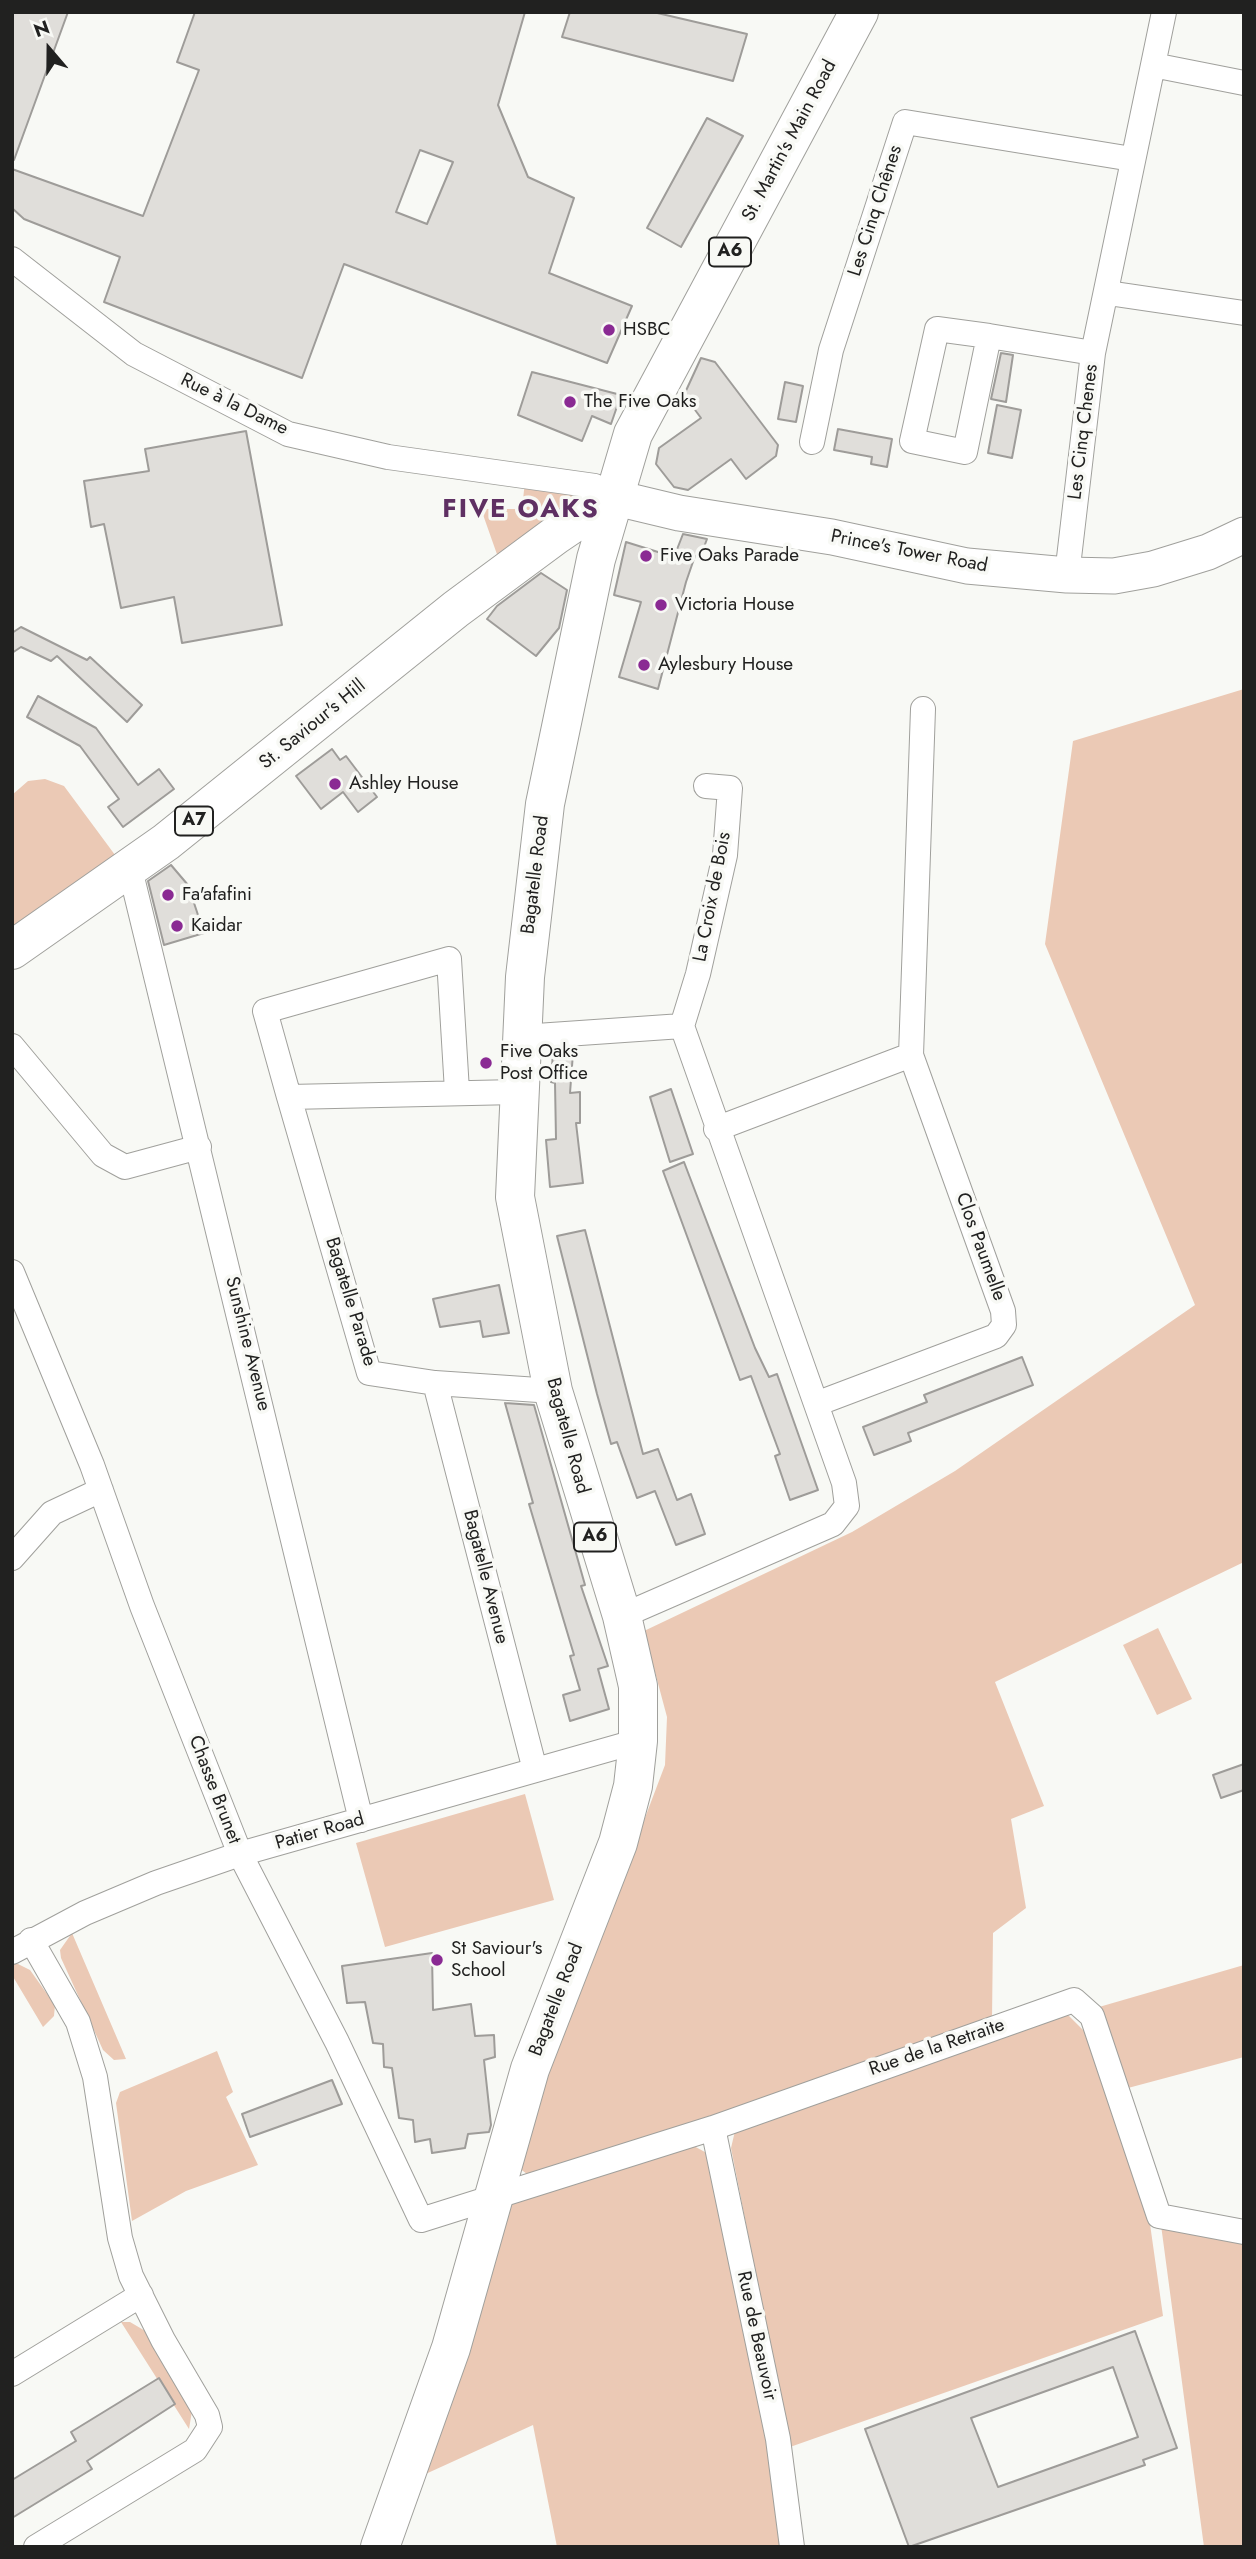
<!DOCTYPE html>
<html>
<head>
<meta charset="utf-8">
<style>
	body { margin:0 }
	#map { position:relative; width:1256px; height:2559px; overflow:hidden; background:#f8f9f5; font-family:Jost,sans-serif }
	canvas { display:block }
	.frame { position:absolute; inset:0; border:14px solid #212120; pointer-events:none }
	.north { position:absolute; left:14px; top:14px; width:70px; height:70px; -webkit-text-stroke:5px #f8f9f5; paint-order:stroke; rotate:340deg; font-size:19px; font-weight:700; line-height:28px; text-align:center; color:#212120 }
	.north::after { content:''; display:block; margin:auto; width:24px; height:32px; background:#212120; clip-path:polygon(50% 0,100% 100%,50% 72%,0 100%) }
</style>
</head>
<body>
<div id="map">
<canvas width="1256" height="2559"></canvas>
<div class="frame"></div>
<div class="north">N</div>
</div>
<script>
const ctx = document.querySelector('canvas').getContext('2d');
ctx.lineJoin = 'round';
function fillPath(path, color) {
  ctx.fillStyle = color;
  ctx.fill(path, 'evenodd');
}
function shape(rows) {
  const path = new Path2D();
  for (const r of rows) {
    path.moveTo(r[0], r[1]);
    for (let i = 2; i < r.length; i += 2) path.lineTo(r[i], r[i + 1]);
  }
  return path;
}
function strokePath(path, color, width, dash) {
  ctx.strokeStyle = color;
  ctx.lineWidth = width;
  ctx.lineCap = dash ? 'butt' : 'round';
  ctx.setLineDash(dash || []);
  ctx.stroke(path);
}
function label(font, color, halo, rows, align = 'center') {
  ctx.font = font + ' Jost,sans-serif';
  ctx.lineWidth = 7;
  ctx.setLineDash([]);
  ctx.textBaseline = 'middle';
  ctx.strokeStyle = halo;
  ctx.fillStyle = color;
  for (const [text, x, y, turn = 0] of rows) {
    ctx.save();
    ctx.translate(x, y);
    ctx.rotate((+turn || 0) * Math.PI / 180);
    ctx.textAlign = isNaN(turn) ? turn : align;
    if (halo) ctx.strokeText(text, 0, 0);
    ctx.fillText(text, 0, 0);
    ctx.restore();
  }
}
const green = shape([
	[525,481,569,487,578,498,499,560,481,509,522,509],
	[1244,689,1244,1562,995,1682,1044,1806,1011,1819,1026,1908,993,1933,992,2020,531,2177,519,2168,546,2079,665,1765,667,1717,644,1631,852,1532,955,1471,1195,1305,1045,944,1073,741],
	[45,779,64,786,118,859,12,934,12,795,28,781],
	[1158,1628,1192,1699,1157,1715,1123,1645],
	[525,1794,554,1900,385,1947,356,1843],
	[72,1933,126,2059,114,2060,103,2050,61,1958,60,1950],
	[12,1964,18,1964,30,1970,55,2005,54,2016,43,2027,12,1975],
	[1244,1965,1244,2057,1128,2088,1099,2007],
	[1067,2014,1085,2032,1150,2224,1163,2316,790,2447,731,2148,735,2131],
	[217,2051,233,2092,226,2097,258,2165,186,2191,132,2221,116,2103,120,2092],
	[692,2145,714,2157,774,2459,785,2547,557,2547,533,2425,419,2477,510,2205],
	[1161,2225,1244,2240,1244,2547,1204,2547],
	[121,2322,130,2322,147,2332,192,2411,189,2429]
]);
const building = shape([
	[12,12,68,12,14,160,12,159,12,12],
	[195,12,525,12,498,105,528,177,574,198,549,273,632,306,607,363,344,264,302,378,104,302,120,257,24,219,12,208,12,169,143,216,199,70,177,62,195,12],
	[420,150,453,162,427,224,396,212,420,150],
	[570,12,653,12,747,34,733,81,562,37,570,12],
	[707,118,743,136,681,247,647,228,707,118],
	[1001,353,1013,355,1006,402,991,399,1001,353],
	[701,358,715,362,778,445,776,456,746,479,731,459,688,490,674,487,656,464,659,448,701,418,684,395,701,358],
	[532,372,621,395,611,424,592,416,582,441,518,415,532,372],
	[785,382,803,386,796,422,778,419,785,382],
	[997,405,1021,410,1012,458,988,453,997,405],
	[838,429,892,439,887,467,871,464,872,457,834,450,838,429],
	[246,431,282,625,182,643,174,597,121,608,104,524,91,527,84,481,149,471,145,449,246,431],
	[683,534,707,539,701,555,695,556,686,582,658,689,619,677,641,602,614,595,626,542,674,557,683,534],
	[541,573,567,590,559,628,536,656,487,619,497,606,541,573],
	[21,627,87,660,90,657,142,705,127,722,57,656,51,661,21,647,12,653,12,633,21,627],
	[38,696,96,728,138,785,159,769,174,789,123,827,108,807,119,799,80,746,27,717,38,696],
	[332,749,340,760,346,756,377,797,358,812,343,792,321,809,296,776,332,749],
	[171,865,188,885,204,933,164,945,148,881,171,865],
	[553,1052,573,1053,570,1093,580,1092,580,1123,576,1123,583,1183,550,1187,546,1140,556,1139,555,1083,551,1082,553,1052],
	[671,1089,693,1154,670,1162,650,1097,671,1089],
	[684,1162,755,1348,769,1377,777,1374,818,1490,790,1500,775,1456,780,1454,751,1376,740,1380,663,1171,684,1162],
	[585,1230,643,1454,658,1449,677,1500,691,1494,705,1534,676,1545,655,1491,637,1498,617,1442,611,1444,597,1394,557,1236,585,1230],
	[499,1285,509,1333,483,1337,480,1321,440,1327,433,1299,499,1285],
	[1022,1357,1033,1385,908,1433,911,1441,874,1455,863,1427,927,1402,924,1395,1022,1357],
	[505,1403,534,1405,585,1585,581,1586,608,1666,598,1669,609,1709,570,1721,563,1695,580,1690,570,1656,574,1655,529,1504,533,1503,505,1403],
	[1244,1764,1244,1790,1221,1798,1213,1775,1244,1764],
	[432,1953,433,2010,471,2004,475,2036,494,2035,495,2057,484,2060,491,2125,489,2132,468,2134,465,2148,432,2153,430,2139,415,2142,413,2120,399,2118,392,2068,384,2067,383,2044,373,2043,365,2002,347,2003,342,1966,432,1953],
	[332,2080,342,2104,250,2137,242,2114,332,2080],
	[1135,2331,1177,2448,1143,2460,1145,2465,909,2547,865,2429,1135,2331],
	[1113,2367,1138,2437,998,2487,971,2418,1113,2367],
	[159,2378,175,2404,87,2461,92,2469,12,2518,12,2480,76,2441,71,2432,159,2378]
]);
const minor = shape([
	[1153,65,1164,12],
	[12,259,134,354,288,434,388,457,595,486,612,497],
	[1108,293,1244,313],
	[989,336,965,452,912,441,937,329,989,336,1093,353],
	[812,442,831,350,905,122,1132,159],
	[1067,575,1093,353,1153,65,1244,83],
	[130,869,361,1820],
	[682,1026,698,974,725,855,730,788,706,786],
	[522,1037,682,1026,844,1483,847,1506,833,1524,622,1616],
	[12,1046,103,1155,125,1167,199,1147],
	[911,1055,923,709],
	[457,1091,449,959,265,1011,289,1097,517,1092],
	[289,1097,369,1373,435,1383,553,1391],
	[716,1129,911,1055,1003,1311,1004,1325,996,1336,816,1404],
	[12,1272,92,1465,142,1606,240,1854,337,2042,421,2220,713,2128,1074,2000,1092,2016,1159,2216,1244,2232],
	[435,1383,535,1770],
	[12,1558,52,1513,101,1490],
	[31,1940,78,2022,95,2077,120,2238,131,2276,163,2340,207,2415,210,2427,195,2450,36,2547],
	[12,1952,85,1913,156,1883,240,1854,638,1741],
	[713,2128,778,2439,792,2547],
	[12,2374,141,2295]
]);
const secondary = shape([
	[612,497,679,513,832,537,967,566,1067,575,1114,576,1153,569,1208,552,1244,535]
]);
const primary = shape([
	[12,950,166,842,456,609,556,535,612,497],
	[380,2547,451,2348,530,2069,618,1843,633,1786,638,1741,638,1686,622,1616,553,1391,515,1197,525,977,545,804,596,559,633,434,859,12]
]);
const markers = [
	[609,330,7,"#8a2a93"],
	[570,402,7,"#8a2a93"],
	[646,556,7,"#8a2a93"],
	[661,605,7,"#8a2a93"],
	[644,665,7,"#8a2a93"],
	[335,784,7,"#8a2a93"],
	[168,895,7,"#8a2a93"],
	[177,926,7,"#8a2a93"],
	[486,1063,7,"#8a2a93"],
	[437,1960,7,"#8a2a93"]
];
const shields = [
	[730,252,42],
	[194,821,38],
	[595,1537,42]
];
const shieldNames = [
	["A6",730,252],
	["A7",194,821],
	["A6",595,1537]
];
const streetNames = [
	["St. Martin's Main Road",790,141,-62],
	["Les Cinq Chênes",876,211,-72],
	["Rue à la Dame",234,405,26],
	["Les Cinq Chenes",1084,432,-83],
	["Prince's Tower Road",909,552,11],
	["St. Saviour's Hill",313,725,-39],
	["Bagatelle Road",536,875,-83],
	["La Croix de Bois",713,897,-79],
	["Clos Paumelle",980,1247,70],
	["Bagatelle Parade",350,1302,73],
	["Sunshine Avenue",247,1344,76],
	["Bagatelle Road",567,1436,75],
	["Bagatelle Avenue",485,1577,76],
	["Chasse Brunet",214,1790,69],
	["Patier Road",320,1832,-16],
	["Bagatelle Road",557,2000,-69],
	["Rue de la Retraite",937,2048,-19],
	["Rue de Beauvoir",756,2336,78]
];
const poiNames = [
	["HSBC",623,330],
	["The Five Oaks",584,402],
	["Five Oaks Parade",660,556],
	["Victoria House",675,605],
	["Aylesbury House",658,665],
	["Ashley House",349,784],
	["Fa'afafini",182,895],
	["Kaidar",191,926],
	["Five Oaks",500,1052],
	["Post Office",500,1074],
	["St Saviour's",451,1949],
	["School",451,1971]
];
const districtNames = [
	["FIVE OAKS",521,511]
];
fillPath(green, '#ebc9b5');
fillPath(building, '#e0deda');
strokePath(building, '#9e9c99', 2);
strokePath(minor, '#a0a09c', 26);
strokePath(secondary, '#a0a09c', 37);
strokePath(primary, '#a0a09c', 40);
strokePath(minor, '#fff', 24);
strokePath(secondary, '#fff', 35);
strokePath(primary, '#fff', 38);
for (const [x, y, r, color] of markers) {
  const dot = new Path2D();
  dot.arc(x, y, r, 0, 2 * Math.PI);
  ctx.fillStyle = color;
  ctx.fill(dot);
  strokePath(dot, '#f8f9f5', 2.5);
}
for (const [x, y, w] of shields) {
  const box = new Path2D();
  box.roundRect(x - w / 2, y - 14.5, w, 29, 5);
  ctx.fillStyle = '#f8f9f5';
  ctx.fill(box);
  strokePath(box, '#212120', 2);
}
label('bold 18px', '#212120', null, shieldNames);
label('19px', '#212120', '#f8f9f5', streetNames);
label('19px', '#212120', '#f8f9f5', poiNames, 'left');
ctx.letterSpacing = '2px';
label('bold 26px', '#5f3063', '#f8f9f5', districtNames);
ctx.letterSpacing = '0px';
</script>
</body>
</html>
